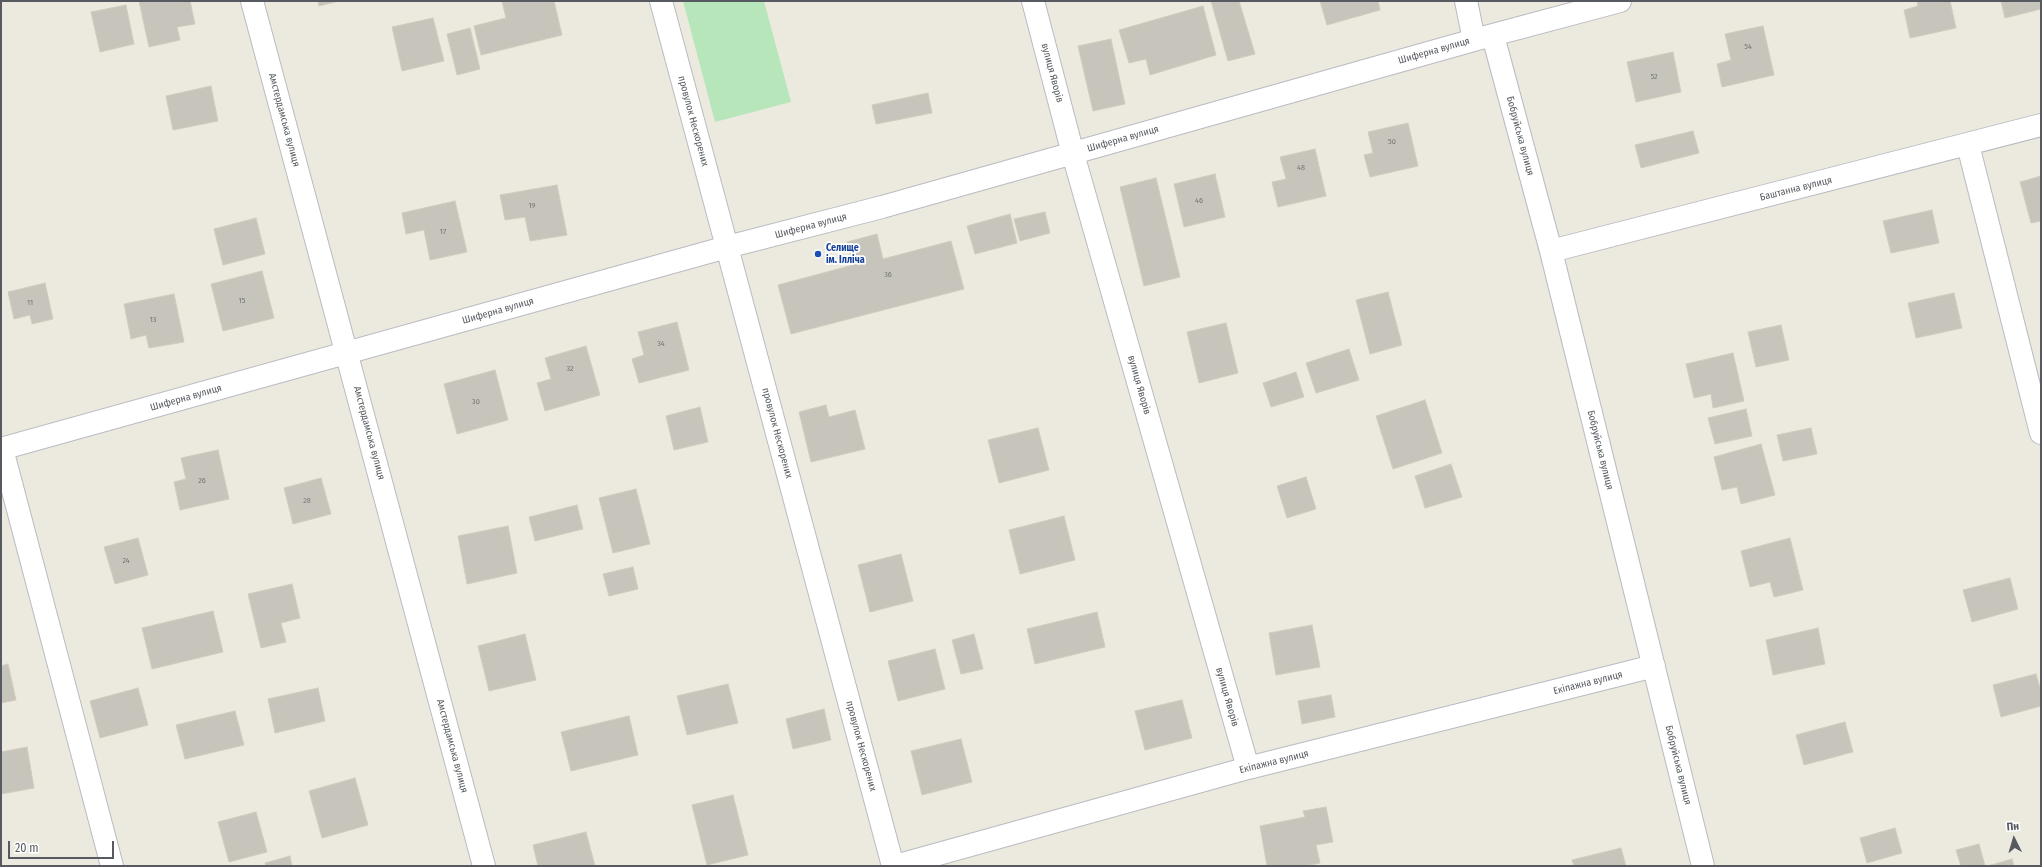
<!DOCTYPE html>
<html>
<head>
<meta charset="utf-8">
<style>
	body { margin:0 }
	#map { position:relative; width:2042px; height:867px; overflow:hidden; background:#eceade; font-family:"Fira Sans Condensed",sans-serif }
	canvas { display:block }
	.frame { position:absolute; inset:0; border:2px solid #575b61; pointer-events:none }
	.north { position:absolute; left:1994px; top:819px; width:40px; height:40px; -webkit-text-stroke:3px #fff; paint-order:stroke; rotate:355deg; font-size:11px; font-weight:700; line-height:16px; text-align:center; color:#575b61 }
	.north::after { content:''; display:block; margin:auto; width:14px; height:18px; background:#575b61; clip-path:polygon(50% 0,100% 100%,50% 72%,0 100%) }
	.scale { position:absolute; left:8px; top:841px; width:106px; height:18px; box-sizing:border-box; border:2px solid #575b61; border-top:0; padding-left:5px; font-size:12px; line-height:14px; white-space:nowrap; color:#575b61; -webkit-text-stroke:3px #fff; paint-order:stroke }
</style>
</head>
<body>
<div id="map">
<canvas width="2042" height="867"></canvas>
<div class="frame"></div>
<div class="north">Пн</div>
<div class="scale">20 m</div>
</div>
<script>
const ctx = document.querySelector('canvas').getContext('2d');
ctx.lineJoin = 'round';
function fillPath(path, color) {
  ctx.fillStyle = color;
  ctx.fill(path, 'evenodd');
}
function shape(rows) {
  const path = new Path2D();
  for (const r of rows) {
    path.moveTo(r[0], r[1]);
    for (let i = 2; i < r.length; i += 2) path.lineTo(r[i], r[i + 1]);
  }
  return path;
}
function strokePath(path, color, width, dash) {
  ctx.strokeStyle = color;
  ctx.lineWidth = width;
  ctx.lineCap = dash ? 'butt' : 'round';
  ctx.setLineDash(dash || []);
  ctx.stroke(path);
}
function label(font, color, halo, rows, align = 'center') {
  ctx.font = font + ' "Fira Sans Condensed",sans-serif';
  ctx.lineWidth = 3.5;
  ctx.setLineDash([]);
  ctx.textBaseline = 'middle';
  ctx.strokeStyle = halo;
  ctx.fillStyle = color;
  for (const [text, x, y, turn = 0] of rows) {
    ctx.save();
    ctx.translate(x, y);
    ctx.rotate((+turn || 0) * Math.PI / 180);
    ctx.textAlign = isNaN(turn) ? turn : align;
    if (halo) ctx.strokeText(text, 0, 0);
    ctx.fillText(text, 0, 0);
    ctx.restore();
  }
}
const green = shape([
	[683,1,764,1,791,102,715,122]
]);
const building = shape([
	[139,1,190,1,195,24,177,27,180,40,149,47,139,1],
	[318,1,339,1,319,6,318,1],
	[502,1,554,1,562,35,481,55,474,26,506,18,502,1],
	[1211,1,1239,1,1255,54,1228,61,1211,1],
	[1320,1,1378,1,1380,10,1327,25,1320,1],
	[1917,1,1950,1,1956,28,1910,38,1904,10,1918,6,1917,1],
	[2001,1,2041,1,2041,9,2005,18,2001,1],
	[126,5,134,44,100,52,91,12,126,5],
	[1203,6,1216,55,1150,75,1146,59,1129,63,1119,30,1203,6],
	[433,18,444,61,402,71,392,27,433,18],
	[1763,26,1774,75,1722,87,1717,64,1731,60,1725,34,1763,26],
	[470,28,480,69,457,75,447,34,470,28],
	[1111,39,1125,104,1093,111,1078,46,1111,39],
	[1673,52,1681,92,1636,102,1627,62,1673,52],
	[211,86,218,121,173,130,166,96,211,86],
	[928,93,932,113,876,124,872,105,928,93],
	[1408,123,1418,166,1370,177,1364,155,1373,153,1368,132,1408,123],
	[1693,131,1699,153,1641,168,1635,145,1693,131],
	[1315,149,1326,196,1278,207,1272,182,1286,179,1280,157,1315,149],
	[1215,174,1225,217,1184,227,1174,184,1215,174],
	[2041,176,2041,221,2031,223,2020,182,2041,176],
	[1156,178,1180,277,1144,286,1120,187,1156,178],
	[557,185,567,235,530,241,525,217,505,220,500,195,557,185],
	[455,201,467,252,430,260,424,230,406,234,402,213,455,201],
	[1932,210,1939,243,1891,253,1883,221,1932,210],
	[1045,212,1050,233,1020,241,1014,219,1045,212],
	[1010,214,1017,243,975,254,967,226,1010,214],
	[256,218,265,254,223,265,214,229,256,218],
	[877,234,883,259,951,241,964,289,791,334,778,285,853,265,847,242,877,234],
	[262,271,274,318,223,331,211,284,262,271],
	[45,283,53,319,32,324,30,315,14,319,8,292,45,283],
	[1388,292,1402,345,1370,354,1356,300,1388,292],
	[1954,293,1962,328,1916,338,1908,303,1954,293],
	[174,294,184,342,149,348,146,335,131,339,124,304,174,294],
	[677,322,689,370,639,383,632,359,644,355,638,332,677,322],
	[1226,323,1238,373,1199,383,1187,332,1226,323],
	[1781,325,1789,360,1756,367,1748,332,1781,325],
	[586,346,600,395,545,411,537,383,551,379,545,358,586,346],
	[1349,349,1359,380,1316,393,1306,363,1349,349],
	[1733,353,1744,401,1713,408,1711,394,1694,398,1686,364,1733,353],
	[495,370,508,420,457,434,444,384,495,370],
	[1296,372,1304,397,1271,407,1263,383,1296,372],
	[1425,400,1442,453,1393,469,1376,416,1425,400],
	[826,405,829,417,855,410,865,449,811,462,799,412,826,405],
	[700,407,708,442,674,450,666,416,700,407],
	[1746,409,1752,436,1715,444,1708,418,1746,409],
	[1038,428,1049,470,999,483,988,440,1038,428],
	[1811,428,1817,454,1783,461,1777,435,1811,428],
	[1761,444,1775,495,1741,504,1737,487,1722,490,1714,457,1761,444],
	[218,450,229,499,180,510,174,482,186,479,181,458,218,450],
	[1451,464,1462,497,1425,508,1415,476,1451,464],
	[1306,477,1316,509,1287,518,1277,486,1306,477],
	[321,478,331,514,293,524,284,488,321,478],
	[636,489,650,544,613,553,599,498,636,489],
	[577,505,583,529,535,541,529,517,577,505],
	[1064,516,1075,560,1020,574,1009,530,1064,516],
	[508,526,517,573,467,584,458,536,508,526],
	[138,538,148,575,115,584,104,547,138,538],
	[1790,538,1803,590,1774,597,1770,582,1750,587,1741,551,1790,538],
	[901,554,913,601,870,612,858,565,901,554],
	[633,567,638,589,609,596,603,574,633,567],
	[2010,578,2018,609,1972,622,1963,590,2010,578],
	[292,584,300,618,281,623,286,642,261,648,248,594,292,584],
	[213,611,223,652,152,669,142,628,213,611],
	[1097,612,1105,647,1035,664,1027,629,1097,612],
	[1312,625,1320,667,1276,675,1269,633,1312,625],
	[1818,628,1825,664,1773,675,1766,640,1818,628],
	[525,634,536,680,489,691,478,646,525,634],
	[974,634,983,669,961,674,952,640,974,634],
	[935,649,945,689,898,701,888,661,935,649],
	[8,664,16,700,1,703,1,666,8,664],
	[2036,674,2041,691,2041,706,2001,717,1993,685,2036,674],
	[728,684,738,723,687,735,677,696,728,684],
	[138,688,148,725,100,738,90,701,138,688],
	[318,688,325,721,275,733,268,699,318,688],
	[1331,695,1335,717,1302,724,1298,701,1331,695],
	[1182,700,1192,738,1145,750,1135,711,1182,700],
	[824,709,831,740,793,749,786,719,824,709],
	[235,711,244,745,185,759,176,725,235,711],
	[629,716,638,755,571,771,561,732,629,716],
	[1845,722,1853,752,1804,765,1796,735,1845,722],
	[961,739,972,782,922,795,911,751,961,739],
	[27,747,34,788,1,794,1,752,27,747],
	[355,778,368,825,322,838,309,791,355,778],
	[733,795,748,855,707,865,692,805,733,795],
	[1326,807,1333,842,1316,845,1320,863,1305,866,1267,866,1260,826,1305,817,1303,811,1326,807],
	[256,812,267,852,229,862,218,822,256,812],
	[1895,828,1902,853,1867,863,1860,838,1895,828],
	[586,832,595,866,538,866,533,845,586,832],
	[1979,844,1985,866,1961,866,1956,850,1979,844],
	[1621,848,1626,866,1574,866,1572,860,1621,848],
	[290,856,292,866,266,866,265,863,290,856],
	[2012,859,2014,866,1988,866,2012,859]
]);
const minor = shape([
	[252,1,484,866],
	[661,1,893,866],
	[1033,1,1073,154,1248,768],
	[1466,1,1474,40],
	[1493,36,1551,251,1703,866],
	[1968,145,2041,433],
	[1551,251,2041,125],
	[1,449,727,247,882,207,1474,40,1620,1],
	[2,449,112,866],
	[895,866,1248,768,1654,666]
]);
const markers = [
	[818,254,4,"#1a4fb4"]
];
const numberNames = [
	["54",1748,47],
	["52",1654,77],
	["50",1392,142],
	["48",1301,168],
	["46",1199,201],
	["19",532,206],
	["17",443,232],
	["36",888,275],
	["15",242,301],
	["11",30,303],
	["13",153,320],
	["34",661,344],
	["32",570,369],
	["30",476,402],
	["26",202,481],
	["28",307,501],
	["24",126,561]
];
const streetNames = [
	["Шиферна вулиця",1434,51,-16],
	["вулиця Яворів",1052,73,75],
	["Амстердамська вулиця",284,120,75],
	["провулок Нескорених",693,121,75],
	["Бобруйська вулиця",1520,136,75],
	["Шиферна вулиця",1123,139,-16],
	["Баштанна вулиця",1796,189,-14],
	["Шиферна вулиця",811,226,-15],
	["Шиферна вулиця",498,311,-16],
	["вулиця Яворів",1139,385,74],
	["Шиферна вулиця",186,398,-16],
	["Амстердамська вулиця",369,433,75],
	["провулок Нескорених",777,433,75],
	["Бобруйська вулиця",1600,450,76],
	["Екіпажна вулиця",1588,683,-14],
	["вулиця Яворів",1227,697,74],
	["Амстердамська вулиця",452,746,75],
	["провулок Нескорених",861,746,75],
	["Екіпажна вулиця",1274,762,-14],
	["Бобруйська вулиця",1678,765,76]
];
const transitNames = [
	["Селище",826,248],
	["ім. Ілліча",826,260]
];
fillPath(green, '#b8e6bb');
fillPath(building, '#c7c4bb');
strokePath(building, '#d1ccbc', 1);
strokePath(minor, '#b9bbc2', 24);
strokePath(minor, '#fff', 22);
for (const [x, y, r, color] of markers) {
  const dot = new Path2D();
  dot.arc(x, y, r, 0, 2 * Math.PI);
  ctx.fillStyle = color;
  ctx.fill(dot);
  strokePath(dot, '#fff', 1.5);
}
label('8px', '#737578', null, numberNames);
label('10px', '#575b61', '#fff', streetNames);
label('bold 10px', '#164399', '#fff', transitNames, 'left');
</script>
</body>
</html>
